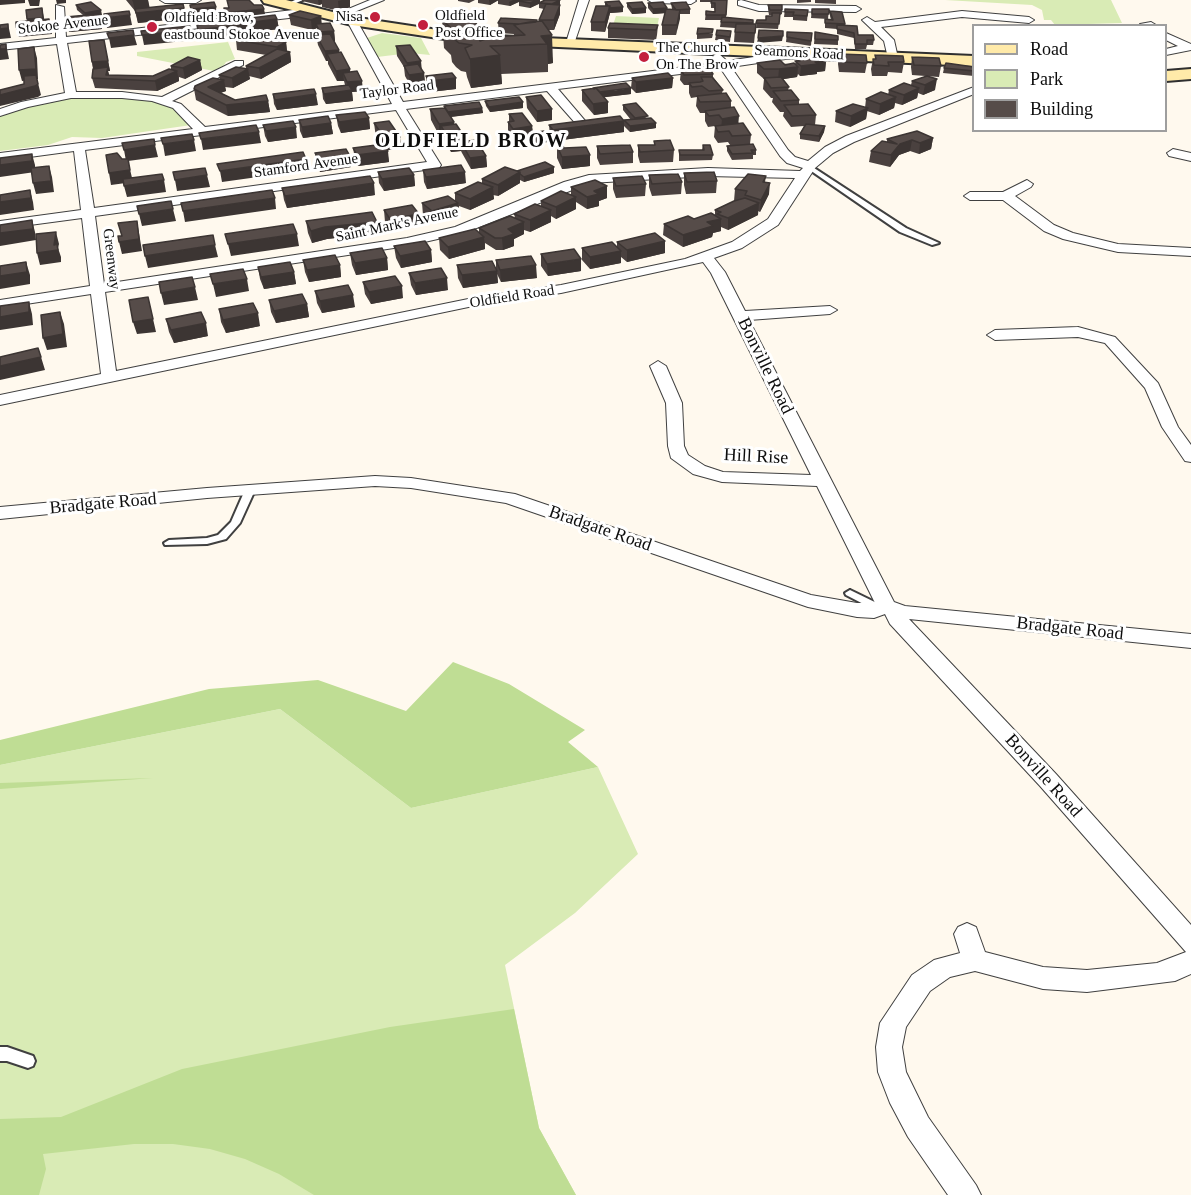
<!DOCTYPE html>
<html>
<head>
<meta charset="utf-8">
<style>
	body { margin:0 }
	#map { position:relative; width:1191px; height:1195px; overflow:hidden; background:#fff9ee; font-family:"Times New Roman",serif }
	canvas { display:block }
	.legend { position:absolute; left:972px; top:24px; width:195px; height:108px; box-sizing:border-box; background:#fff; border:2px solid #9e9e9e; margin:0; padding:8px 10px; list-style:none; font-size:18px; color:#0d0d0d }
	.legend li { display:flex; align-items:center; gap:12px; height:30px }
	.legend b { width:30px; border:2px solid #9e9e9e }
</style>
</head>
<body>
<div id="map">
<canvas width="1191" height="1195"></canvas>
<ul class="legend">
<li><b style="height:8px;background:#ffeaa9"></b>Road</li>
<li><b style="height:16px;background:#d9ebb5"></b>Park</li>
<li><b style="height:16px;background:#564c49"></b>Building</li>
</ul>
</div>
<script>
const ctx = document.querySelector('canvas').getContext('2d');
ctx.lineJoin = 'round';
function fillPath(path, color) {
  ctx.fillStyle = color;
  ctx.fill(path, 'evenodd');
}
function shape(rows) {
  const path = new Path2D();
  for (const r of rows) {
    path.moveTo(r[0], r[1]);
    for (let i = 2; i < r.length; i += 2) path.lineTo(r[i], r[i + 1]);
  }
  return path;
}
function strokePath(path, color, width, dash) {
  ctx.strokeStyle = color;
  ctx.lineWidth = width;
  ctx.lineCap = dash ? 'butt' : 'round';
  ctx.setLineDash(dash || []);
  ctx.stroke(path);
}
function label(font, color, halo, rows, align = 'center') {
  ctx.font = font + ' "Times New Roman",serif';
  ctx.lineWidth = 6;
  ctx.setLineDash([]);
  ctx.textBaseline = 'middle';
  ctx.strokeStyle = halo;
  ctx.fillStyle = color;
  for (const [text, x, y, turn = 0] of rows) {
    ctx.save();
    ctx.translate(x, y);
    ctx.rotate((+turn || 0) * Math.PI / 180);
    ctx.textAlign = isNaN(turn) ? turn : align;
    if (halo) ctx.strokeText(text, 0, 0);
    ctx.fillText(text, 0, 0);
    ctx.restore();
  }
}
const green = shape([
	[945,0,1111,0,1122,23,1055,25,1051,20,1044,20,1042,10,1032,5],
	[616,16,659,18,656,32,611,31],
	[382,33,421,38,430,55,410,53,377,57,367,38],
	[228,42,235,59,226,62,224,65,214,71,137,56,137,52],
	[69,95,140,97,175,106,191,125,102,138,72,137,48,145,0,151,0,114],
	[280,709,411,808,598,767,638,854,575,913,505,965,539,1128,576,1195,0,1195,0,765]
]);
const forest = shape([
	[453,662,509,684,585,730,568,742,598,767,411,808,280,709,0,765,0,740,209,689,318,680,406,711],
	[153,778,0,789,0,783],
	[514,1009,539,1128,576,1195,314,1195,279,1174,245,1159,210,1149,173,1144,134,1144,43,1154,46,1169,39,1195,0,1195,0,1119,61,1117,182,1069,390,1027]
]);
const lane = shape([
	[295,0,303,0,289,6,284,5,295,0],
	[807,166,811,166,906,228,939,243,932,245,900,232,807,168,807,166],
	[250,487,255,490,240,523,226,539,207,544,165,545,164,543,169,540,207,538,218,535,231,522,245,490,250,487],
	[850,590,885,607,886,609,885,611,877,611,846,595,845,593,850,590],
	[0,1047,7,1047,33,1056,35,1061,33,1066,28,1068,7,1061,0,1061,0,1047]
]);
const street = shape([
	[160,0,201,0,196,3,165,3,160,0],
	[370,0,384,0,337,19,329,17,370,0],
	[579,0,589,0,574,44,565,46,579,0],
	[648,0,695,0,696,1,691,4,653,3,648,0],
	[741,0,759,5,856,6,861,9,856,12,759,11,738,5,738,1,741,0],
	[56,5,64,7,66,37,310,8,310,12,289,18,67,43,76,92,122,92,162,97,235,61,243,61,243,65,172,101,181,104,205,127,392,104,347,21,352,18,357,21,403,102,717,63,713,56,718,53,727,61,801,50,799,57,731,67,788,150,795,157,808,161,825,147,846,136,974,87,974,94,854,142,833,153,815,168,778,225,742,248,714,258,725,272,745,311,830,306,837,310,830,314,749,320,894,602,905,606,1191,634,1191,648,909,619,1056,774,1191,925,1191,974,1175,981,1087,992,1043,989,975,971,950,977,930,991,906,1027,902,1047,906,1072,928,1117,976,1185,981,1195,948,1195,908,1137,890,1103,878,1072,876,1047,880,1023,912,975,934,960,960,953,954,934,958,927,967,923,976,927,985,952,1043,967,1087,970,1157,963,1186,952,1040,786,890,624,885,614,874,618,857,617,808,607,506,503,411,488,375,486,207,498,0,519,0,507,207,488,375,476,411,478,515,494,811,595,857,603,875,603,817,486,722,482,693,474,671,458,668,446,666,403,650,366,658,361,666,366,682,403,684,446,688,455,705,466,723,472,811,475,711,273,703,262,561,293,478,305,0,405,0,395,101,374,91,294,0,308,0,300,90,286,82,218,0,229,0,221,81,210,74,151,0,161,0,153,193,129,173,108,152,101,122,98,71,98,28,107,0,116,0,109,21,102,65,93,57,44,0,50,0,44,56,38,56,5],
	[721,69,780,156,787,163,803,168,800,171,708,168,589,175,564,182,455,227,407,238,104,284,95,216,439,168,441,165,406,109,547,91,577,125,581,126,587,123,558,89,721,69],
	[396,110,427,162,94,208,85,150,396,110],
	[708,176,795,178,768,219,732,242,685,259,561,285,478,297,116,371,105,292,407,246,464,233,590,183,708,176],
	[962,11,1029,17,1034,20,1029,23,962,17,881,27,894,40,898,58,893,61,888,58,884,41,862,20,867,17,875,22,962,11],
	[1151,22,1156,25,1139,26,1140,24,1151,22],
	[1166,33,1191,44,1191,50,1166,55,1166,49,1178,46,1166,40,1166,33],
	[1173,149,1191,153,1191,161,1169,156,1167,153,1173,149],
	[1027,180,1033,184,1031,187,1015,196,1054,225,1073,233,1118,244,1191,248,1191,256,1118,252,1063,239,1044,231,1003,200,970,200,964,196,970,192,1003,192,1027,180],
	[1078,327,1115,337,1158,383,1178,427,1191,445,1191,462,1185,461,1162,427,1145,388,1105,343,1078,337,995,340,987,335,995,330,1078,327]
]);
const secondary = shape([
	[262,0,286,0,352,17,471,35,974,56,974,66,471,43,352,25,264,3,262,0],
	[1191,69,1191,79,1166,81,1166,71,1191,69]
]);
const wall = shape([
	[126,0,148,0,149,8,186,18,138,23,135,11],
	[302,0,350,0,350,7,339,11,322,7,322,4,319,5,302,1],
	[458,0,475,0,469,3,458,1],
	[478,0,520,0,520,1,540,0,540,2,560,0,560,14,554,30,548,30,553,63,548,64,548,72,501,74,502,84,471,88,467,77,466,72,461,71,456,67,452,62,451,55,444,48,442,20,482,31,482,40,514,35,514,34,499,33,498,23,539,22,539,20,544,9,539,8,539,4,530,8,519,6,519,2,510,6,498,4,498,0,490,5,478,3],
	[700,0,727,0,726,17,753,24,756,24,754,43,734,42,735,28,720,27,721,20,705,20,706,11,715,11,714,8,711,8,711,2,700,2],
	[797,0,811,0,811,2,797,3],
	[815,0,836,0,836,4,815,3],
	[605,2,623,12,610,13,605,32,591,31,591,22,605,6],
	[627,3,646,8,646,13,632,14,627,7],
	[648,3,667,9,672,9,671,3,690,9,690,14,680,14,676,35,662,35,662,25,665,13,653,14,648,8],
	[76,5,102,15,99,16,102,29,69,32,83,15,77,10],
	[768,5,782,5,782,14,780,15,778,29,756,28,757,20,766,20,772,16,772,15,769,15,768,9],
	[785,9,808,10,807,21,793,20,793,17,784,17],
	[812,9,829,9,828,19,811,18],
	[300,11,334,31,335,41,334,41,339,52,350,69,350,72,363,91,352,92,353,101,326,104,323,99,322,88,345,85,344,81,337,81,328,64,328,61,326,61,318,45,316,35,318,35,317,28,312,30,291,25,289,15],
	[830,11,845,24,844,26,858,35,874,40,873,45,867,45,866,49,855,49,854,38,837,34,837,29,825,28,825,19,831,20,830,16],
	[251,18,277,19,279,29,254,32,252,27],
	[658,25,657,35,656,40,608,38,608,28],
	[731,31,730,42,715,40,716,35],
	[787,32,812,33,811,46,786,42],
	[815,32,838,40,838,45,814,44],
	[697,34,713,34,712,38,697,39],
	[104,40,110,71,108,71,109,75,153,76,171,69,171,66,200,60,202,70,185,79,179,77,179,81,157,91,95,88,92,78,93,69,92,62],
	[236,40,286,42,287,51,290,52,291,62,261,79,249,76,250,79,233,88,225,87,226,91,220,93,235,100,268,101,270,112,228,116,196,100,194,89,220,79,219,75,246,68,246,66,266,55,237,50],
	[396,46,422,70,424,73,425,84,410,85,405,76,404,67,397,56],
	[839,54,867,63,865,73,839,72,838,64],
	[875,55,904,62,902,73,888,72,887,76,872,76,871,69,873,59,875,59],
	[912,57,941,66,939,77,912,75,911,67],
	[797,58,826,61,825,71,817,72,817,74,800,76,798,74,797,77,783,79,789,87,788,90,799,100,799,104,816,115,815,125,825,126,824,132,819,142,800,139,800,134,804,126,791,127,783,116,784,112,780,112,772,102,773,98,771,98,763,89,764,79,757,73,757,63,795,64],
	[974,67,974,76,943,73,944,68],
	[681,70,713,74,713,77,723,90,722,93,731,101,731,107,739,124,751,135,750,144,756,150,756,155,753,155,753,159,732,160,727,151,727,146,730,145,728,142,718,143,714,137,715,126,708,127,705,121,705,113,700,113,696,106,697,97,691,98,689,93,689,85,684,85,680,80],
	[426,76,456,89,430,92,427,87],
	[927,76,935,90,923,95,918,93,917,98,902,105,895,103,894,108,879,115,867,111,866,119,850,127,835,122,836,111,865,108,866,99,888,95,889,90,911,85,912,81],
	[632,78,673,78,672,88,636,93,631,88],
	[593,88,631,94,604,97,608,113,594,115,582,101,582,90,593,89],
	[273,94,318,105,277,110,274,104],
	[526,97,552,109,552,120,537,122,527,108],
	[485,101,523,108,490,112,486,106],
	[623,105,656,123,656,128,630,132,624,126,624,120,631,120,623,110],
	[482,108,483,113,451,117,454,122,454,124,466,139,466,141,486,156,487,167,471,169,462,153,461,151,451,152,442,137,442,135,439,135,431,120,430,109],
	[509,114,532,126,533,133,548,136,548,142,529,144,526,138,513,140,508,133,508,122,509,122],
	[336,115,369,118,370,129,341,133,338,126],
	[299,120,331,123,333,134,303,138,300,131],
	[374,123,401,148,387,150,389,162,358,166,355,159,353,148,377,145],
	[263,125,297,138,268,142,265,136],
	[549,125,624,132,554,141,550,136],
	[933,138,931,149,919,154,910,151,899,155,890,167,869,162,871,151,887,142,887,139],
	[654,141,674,150,673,162,640,163,638,156,638,145,654,145],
	[703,145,713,155,712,160,679,161,679,150,702,150],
	[557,146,590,155,590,166,562,169,557,158],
	[597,146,633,152,633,163,600,165,597,158],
	[315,153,351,167,320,172,317,164],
	[433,169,466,183,427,189,424,182,423,170],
	[517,171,554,173,524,182,520,180,520,183,498,196,493,195,494,199,470,210,459,206,459,215,433,222,423,215,422,203,455,201,455,193,482,183,482,179],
	[378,172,414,175,415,186,384,191,379,183],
	[684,173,717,181,716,193,686,194,684,185],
	[649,175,682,182,681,194,652,196,649,187],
	[766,176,765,182,769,194,760,212,758,211,758,215,728,230,721,227,721,231,713,233,712,237,683,247,663,235,664,224,715,215,715,210,734,201,735,189],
	[613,178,646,184,645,196,616,198,613,189],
	[571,187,607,198,599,201,599,206,587,209,576,202,576,209,556,219,551,216,551,222,530,232,524,230,524,234,514,239,514,246,503,250,496,250,485,243,485,249,449,259,440,250,439,238,479,233,479,228,515,218,514,214,541,206,541,201,571,195],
	[282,188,375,195,287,208,284,200],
	[384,210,419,214,420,225,392,231,385,222],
	[306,221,378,233,327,239,312,243,308,233],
	[617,242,665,253,627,262,621,257,621,263,590,269,582,260,582,248,617,248],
	[394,246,431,250,432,262,401,268,396,258],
	[350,253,387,258,388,270,356,275,352,265],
	[541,254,581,271,548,276,541,266],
	[303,260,340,265,341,277,309,282,305,272],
	[496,260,537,278,501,282,497,274,498,283,463,288,458,278,457,265,496,269],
	[258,267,294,272,296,284,264,289,260,279],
	[409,273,448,290,416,295,411,285],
	[363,282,403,298,371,304,365,294],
	[315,291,355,307,322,313,317,303],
	[269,300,307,304,309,317,276,323,271,312],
	[219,309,260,326,226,333,221,322],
	[166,319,208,336,174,343,169,332]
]);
const shadedWall = shape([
	[0,0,25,0,25,3,0,5],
	[28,0,40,0,39,6,30,6],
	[56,0,66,0,66,3,57,4],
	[132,0,148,0,150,9,135,11,133,2],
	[318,0,322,0,322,4,319,5],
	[342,0,350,0,350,7,339,11,338,1],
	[489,0,499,0,490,5],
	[513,0,520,0,520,1,510,6,509,2],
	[537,0,540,0,540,3,530,8,530,3],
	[560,0,560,14,554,30,554,20,550,5],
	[610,6,623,7,623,12,610,13,605,32,605,22],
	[216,7,217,16,193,19,191,9],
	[42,8,45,23,28,24,27,19],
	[184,8,186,18,138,23,136,13],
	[646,8,646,13,632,14,632,9],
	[667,8,667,13,653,14,653,9],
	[264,9,265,14,226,18,225,13],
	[101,10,102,15,86,18,85,13],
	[680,10,680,19,676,35,677,25],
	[130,15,132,25,107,28,105,18],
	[321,16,322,26,316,24,317,28,312,30,311,20],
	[49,19,52,34,19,37,16,27],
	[99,19,102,29,69,32,67,22],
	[277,19,279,29,254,32,253,22],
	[8,24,11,38,0,39,0,29],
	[247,24,249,34,200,39,198,30],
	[192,30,194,40,144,45,142,35],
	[334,31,335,41,322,42,320,32],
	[482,31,483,57,500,55,502,84,471,88,470,59,476,32],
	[134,35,137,45,111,48,109,38],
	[552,35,553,63,548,64,547,44,541,36],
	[783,36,782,41,757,43,758,38],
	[104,40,110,71,108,71,110,78,94,73,92,62],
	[286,42,287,52,278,57,277,47],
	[6,44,9,59,0,60,0,49],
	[34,47,37,58,38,79,37,79,41,95,38,97,0,106,0,95,37,79,22,81,19,70],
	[339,50,340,60,327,54,328,61,326,61,325,51],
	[290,52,291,62,261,79,259,68],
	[200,60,202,70,185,79,183,68],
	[421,61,422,72,408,73,407,63],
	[826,61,825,71,817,72,817,74,800,76,801,66,815,62],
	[798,67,797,77,778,80,779,69],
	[248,69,250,79,233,88,232,78],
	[350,69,351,80,343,73,344,81,337,81,336,71],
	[177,71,179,81,157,91,155,81],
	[424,73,425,84,410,85,409,75],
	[456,78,456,89,430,92,429,81],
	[673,78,672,88,636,93,636,82],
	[937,79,935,90,923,95,925,85],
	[224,80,226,91,210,97,208,87],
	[362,81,363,91,352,92,353,101,326,104,324,94,348,91,347,82],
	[631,88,631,94,598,98,598,93],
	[919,88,917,98,902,105,904,95],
	[316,94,318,105,277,110,275,100],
	[896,97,894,108,879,115,880,104],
	[268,101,270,112,228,116,226,105],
	[523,102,523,108,490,112,489,107],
	[608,102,608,113,594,115,593,104],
	[482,108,483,113,449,117,448,112],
	[868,108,866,119,850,127,851,116],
	[552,109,552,120,537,122,537,111],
	[739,116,738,127,721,130,722,119],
	[369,118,370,129,341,133,339,122],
	[624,121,624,132,554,141,553,130],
	[454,122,455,133,441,126,442,135,439,135,439,124],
	[331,123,333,134,303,138,302,127],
	[656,123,656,128,630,132,630,126],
	[532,126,533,137,526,134,526,138,513,140,513,129],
	[825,126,824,132,819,142,819,136],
	[296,127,297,138,268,142,266,131],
	[259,132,261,143,203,150,201,139],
	[548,136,548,142,529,144,529,139],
	[400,137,401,148,381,151,380,140],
	[933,138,931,149,919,154,920,143],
	[466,139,466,150,461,142,461,151,451,152,450,141],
	[194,140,196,151,165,156,163,144],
	[912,140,910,151,899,155,890,167,891,155,900,144],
	[155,145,158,157,128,161,133,182,111,185,109,173,126,161,124,150],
	[388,151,389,162,358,166,357,155],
	[32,154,35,165,35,172,0,177,0,165],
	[590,155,590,166,562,169,562,157],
	[350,156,351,167,320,172,319,160],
	[486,156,487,167,471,169,470,158],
	[306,159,308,170,222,182,220,171],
	[49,166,52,177,54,192,36,194,33,183],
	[554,167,554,173,524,182,524,177],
	[465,172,466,183,427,189,426,177],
	[520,172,520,183,498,196,498,185],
	[207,175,210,187,177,191,175,180],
	[414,175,415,186,384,191,382,179],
	[164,180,166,192,127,197,124,186],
	[374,183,375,195,287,208,285,196],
	[770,183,769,194,760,212,761,200],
	[607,186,607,198,599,201,599,206,587,209,587,197,594,191],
	[493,187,494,199,470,210,470,199],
	[30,190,33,202,34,210,0,215,0,202],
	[576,197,576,209,556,219,556,207],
	[275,198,276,209,185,222,183,211],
	[458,203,459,215,433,222,432,211],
	[759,203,758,215,728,230,728,218],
	[173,209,176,221,142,226,139,214],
	[551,210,551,222,530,232,530,220],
	[419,214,420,225,392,231,390,219],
	[721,219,721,231,713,233,712,237,683,247,683,235,707,222],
	[32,220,35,232,36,240,0,246,0,233],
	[137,221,142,251,122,254,119,242],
	[377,222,378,233,327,239,312,243,311,231,325,227],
	[524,222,524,234,514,239,514,246,503,250,502,238,508,229],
	[56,232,59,244,58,248,61,257,61,262,40,265,37,253,54,245],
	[297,234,299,246,231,256,228,244],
	[484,237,485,249,449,259,448,247],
	[665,241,665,253,627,262,627,250],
	[215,245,218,257,148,268,145,256],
	[431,250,432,262,401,268,400,256],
	[621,251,621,263,590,269,590,257],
	[387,258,388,270,356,275,355,263],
	[581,259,581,271,548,276,547,264],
	[26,262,30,275,30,284,0,289,0,276],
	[340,265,341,277,309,282,307,270],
	[536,265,537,278,501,282,500,270],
	[497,271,498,283,463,288,462,275],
	[294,272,296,284,264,289,261,277],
	[447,278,448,290,416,295,415,283],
	[247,279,249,291,216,297,213,284],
	[402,286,403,298,371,304,369,292],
	[195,287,198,300,164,305,161,293],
	[353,295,355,307,322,313,320,301],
	[148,297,156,332,137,334,133,322],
	[29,302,32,314,33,325,0,330,0,317],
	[307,304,309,317,276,323,274,311],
	[60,312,64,324,67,347,47,350,43,338],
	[258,313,260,326,226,333,223,320],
	[206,323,208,336,174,343,171,330],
	[41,357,45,370,0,380,0,366]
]);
const building = shape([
	[227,0,249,0,254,5,262,5,264,9,225,13,224,8,229,8,227,0],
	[521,0,537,0,530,3,519,1,521,0],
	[545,0,560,0,552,4,539,3,545,0],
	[712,0,727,0,726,15,706,15,706,11,715,12,715,3,711,3,712,0],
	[619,1,623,7,609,8,610,6,608,6,605,2,619,1],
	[91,2,101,10,85,13,76,5,91,2],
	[214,2,216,7,191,9,190,5,214,2],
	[642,2,646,8,632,9,627,3,642,2],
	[663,2,667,8,653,9,648,3,663,2],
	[686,2,690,9,676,10,671,3,686,2],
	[183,4,184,8,136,13,135,9,183,4],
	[546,4,560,5,554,20,539,20,546,4],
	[768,5,782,5,782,10,770,10,768,5],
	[596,6,610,6,605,22,591,22,596,6],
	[42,8,43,18,27,19,26,10,42,8],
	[666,9,680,10,677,25,662,25,666,9],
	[785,9,808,10,807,16,793,15,794,12,785,12,785,9],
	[812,9,829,9,829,14,812,14,812,9],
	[129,11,130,15,105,18,104,14,129,11],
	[300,11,321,16,311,20,289,15,300,11],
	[830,11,842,12,845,24,825,23,825,19,833,20,830,11],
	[772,13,780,13,779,24,756,23,757,20,766,20,766,16,772,16,772,13],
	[98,14,99,19,67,22,66,17,98,14],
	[275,15,277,19,253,22,251,18,275,15],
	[471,17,482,31,476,32,480,41,491,37,525,35,514,25,530,22,542,21,552,35,541,36,547,44,490,46,500,55,470,59,465,48,472,45,459,43,454,39,450,33,456,32,442,20,471,17],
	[722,17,753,20,753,23,721,22,722,17],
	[501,18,537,20,536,22,519,24,498,23,501,18],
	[49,19,49,24,16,27,16,22,49,19],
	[245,20,247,24,198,30,197,25,245,20],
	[330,23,334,31,320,32,316,24,330,23],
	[610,23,658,25,656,30,608,28,610,23],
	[8,24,8,28,0,29,0,25,8,24],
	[736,24,756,24,755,33,735,32,736,24],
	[837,25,857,26,858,35,873,35,874,40,867,40,867,44,855,44,854,33,837,29,837,25],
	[190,26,192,30,142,35,141,31,190,26],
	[698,28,713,29,712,33,697,34,698,28],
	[133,30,134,35,109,38,107,33,133,30],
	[717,30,731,31,730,37,716,35,717,30],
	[759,30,783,31,783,36,758,38,759,30],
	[787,32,812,33,811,41,787,37,787,32],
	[815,32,838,36,838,40,815,39,815,32],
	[330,34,339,50,325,51,316,35,330,34],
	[245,35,286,42,277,47,236,40,245,35],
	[104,40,108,61,92,62,89,41,104,40],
	[6,44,6,49,0,49,0,45,6,44],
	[410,45,421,61,407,63,396,46,410,45],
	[34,47,36,69,19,70,18,49,34,47],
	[277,49,290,52,259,68,246,66,277,49],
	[341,52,350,69,336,71,327,54,341,52],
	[839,54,866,55,867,63,840,62,839,54],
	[819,55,826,61,815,62,818,64,801,66,795,61,800,61,797,58,819,55],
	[875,55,903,56,904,62,888,62,889,66,874,65,873,59,876,59,875,55],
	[188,57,200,60,183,68,171,66,188,57],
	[912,57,939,58,941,66,914,65,912,57],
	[780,60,785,65,794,63,798,67,779,69,764,69,757,63,780,60],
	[946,63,974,67,974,71,944,68,946,63],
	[418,64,424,73,409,75,404,66,418,64],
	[708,66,713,74,684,75,681,70,708,66],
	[108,67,106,75,153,76,169,69,177,71,155,81,92,78,93,69,108,67],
	[236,67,248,69,232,78,219,75,236,67],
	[357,71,362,81,347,82,343,73,357,71],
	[452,73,456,78,429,81,426,76,452,73],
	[668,73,673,78,636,82,632,78,668,73],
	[36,75,38,84,35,86,0,95,0,90,24,84,24,76,36,75],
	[927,76,937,79,925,85,912,81,927,76],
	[701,77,712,77,723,90,709,91,702,86,692,87,689,83,700,82,703,81,701,77],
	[781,77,789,87,771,88,764,78,781,77],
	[213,78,224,80,208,87,235,100,266,95,268,101,226,105,194,89,195,86,213,78],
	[626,83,631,88,600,92,596,88,594,89,593,88,626,83],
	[904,83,919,88,904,95,889,90,904,83],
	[349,85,352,90,324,94,322,88,349,85],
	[596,88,608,102,593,104,582,90,596,88],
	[314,89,316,94,275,100,273,94,314,89],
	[791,90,799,100,781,101,773,91,791,90],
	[881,92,896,97,880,104,866,99,881,92],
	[726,93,731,101,700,102,697,96,726,93],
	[541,95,552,109,537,111,526,97,541,95],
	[519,97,523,102,489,107,485,101,519,97],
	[479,102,482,108,448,112,444,106,479,102],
	[636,103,648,116,635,118,623,105,636,103],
	[808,104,816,115,792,116,784,105,808,104],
	[853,104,868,108,851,116,836,111,853,104],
	[734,107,739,116,722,119,719,115,709,116,705,111,734,107],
	[445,108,454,122,439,124,430,109,445,108],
	[365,112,369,118,339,122,336,115,365,112],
	[522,113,532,126,513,129,508,122,514,121,509,114,522,113],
	[328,116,331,123,302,127,299,120,328,116],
	[620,116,624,121,553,130,549,125,620,116],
	[651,118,656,123,630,126,624,120,651,118],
	[293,121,296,127,266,131,263,125,293,121],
	[389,121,400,137,380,140,376,134,381,133,374,123,389,121],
	[743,123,751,135,732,136,729,131,718,132,715,126,743,123],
	[456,124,466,139,450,141,441,126,456,124],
	[806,124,825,126,819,136,800,134,806,124],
	[256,125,259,132,201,139,199,133,256,125],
	[544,131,548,136,529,139,526,134,544,131],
	[917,131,933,138,920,143,912,140,900,144,891,155,871,151,882,141,897,144,887,139,917,131],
	[192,134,194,140,163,144,161,138,192,134],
	[154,139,155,145,124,150,122,143,154,139],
	[476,140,486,156,470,158,461,142,476,140],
	[670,140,674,150,640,152,638,145,655,145,654,141,670,140],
	[384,144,388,151,357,155,353,148,384,144],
	[753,144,756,150,751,150,753,153,732,154,727,146,753,144],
	[630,145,633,152,600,154,597,146,630,145],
	[703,145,710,145,713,155,680,155,679,150,704,150,703,145],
	[557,146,563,146,564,148,586,147,590,155,562,157,557,146],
	[346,149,350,156,319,160,315,153,346,149],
	[303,152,306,159,220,171,217,164,303,152],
	[117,153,122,159,128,159,130,170,109,173,106,155,117,153],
	[32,154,32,161,0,165,0,158,32,154],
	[545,162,554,167,524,177,520,174,520,172,517,171,545,162],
	[461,165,465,172,426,177,423,170,461,165],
	[49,166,51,181,33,183,31,168,49,166],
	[505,167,520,172,498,185,482,179,505,167],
	[205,168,207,175,175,180,173,172,205,168],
	[409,168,414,175,382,179,378,172,409,168],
	[714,172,717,181,687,182,684,173,714,172],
	[162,174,164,180,124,186,123,179,162,174],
	[678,174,682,182,652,184,649,175,678,174],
	[748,174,766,176,763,182,770,183,761,200,745,195,747,191,735,189,748,174],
	[370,176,374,183,285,196,282,188,370,176],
	[642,176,646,184,616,186,613,178,642,176],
	[595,180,607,186,594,191,599,194,587,197,571,187,595,180],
	[478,182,493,187,470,199,455,193,478,182],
	[30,190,31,198,0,202,0,195,30,190],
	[272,190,275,198,183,211,181,203,272,190],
	[561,191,576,197,556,207,541,201,561,191],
	[448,196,458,203,432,211,422,203,448,196],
	[745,198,759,203,728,218,717,214,721,212,715,210,734,201,745,198],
	[171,201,173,209,139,214,137,206,171,201],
	[535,204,551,210,530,220,514,214,535,204],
	[412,205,419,214,390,219,384,210,412,205],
	[372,212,377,222,325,227,311,231,306,221,372,212],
	[711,213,721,219,707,222,713,226,683,235,664,224,688,216,694,219,711,213],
	[510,216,524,222,508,229,514,234,502,238,495,238,479,228,510,216],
	[32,220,33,229,0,233,0,225,32,220],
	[137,221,139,239,119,242,118,236,122,236,118,223,137,221],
	[293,224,297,234,228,244,225,234,293,224],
	[475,229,484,237,448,247,439,238,475,229],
	[56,232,54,245,57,244,58,250,37,253,36,234,56,232],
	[655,233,665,241,627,250,617,242,655,233],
	[213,235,215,245,145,256,143,245,213,235],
	[425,241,431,250,400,256,394,246,425,241],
	[612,242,621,251,590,257,582,248,612,242],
	[382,248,387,258,355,263,350,253,382,248],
	[574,249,581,259,547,264,541,254,574,249],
	[335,255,340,265,307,270,303,260,335,255],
	[531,256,536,265,500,270,496,260,531,256],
	[492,261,497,271,462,275,457,265,492,261],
	[26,262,27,272,0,276,0,266,26,262],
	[290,262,294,272,261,277,258,267,290,262],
	[441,268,447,278,415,283,409,273,441,268],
	[243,269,247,279,213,284,210,274,243,269],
	[395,276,402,286,369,292,363,282,395,276],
	[192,277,195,287,161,293,159,282,192,277],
	[348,285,353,295,320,301,315,291,348,285],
	[302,294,307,304,274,311,269,300,302,294],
	[148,297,153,319,133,322,129,300,148,297],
	[29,302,29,312,0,317,0,306,29,302],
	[253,303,258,313,223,320,219,309,253,303],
	[60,312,63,334,43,338,41,315,60,312],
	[201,312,206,323,171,330,166,319,201,312],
	[38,348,41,357,0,366,0,357,38,348]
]);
const markers = [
	[375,17,6,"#c31f3e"],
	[423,25,6,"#c31f3e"],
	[152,27,6,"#c31f3e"],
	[644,57,6,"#c31f3e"]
];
const farPoinames = [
	["Oldfield",435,16],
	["Post Office",435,33],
	["Nisa",363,17,"right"],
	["Oldfield Brow,",164,18],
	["eastbound Stokoe Avenue",164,35],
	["The Church",656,48],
	["On The Brow",656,65]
];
const farStreetnames = [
	["Stokoe Avenue",63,25,-6],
	["Seamons Road",799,53,3],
	["Taylor Road",397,90,-7],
	["Stamford Avenue",306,166,-8],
	["Saint Mark's Avenue",397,225,-12],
	["Greenway",111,259,83],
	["Oldfield Road",512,297,-9]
];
const streetNames = [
	["Bonville Road",765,366,64],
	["Hill Rise",756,457,3],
	["Bradgate Road",103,504,-5],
	["Bradgate Road",600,529,19],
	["Bradgate Road",1070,629,6],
	["Bonville Road",1043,776,48]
];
const farDistrictnames = [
	["OLDFIELD BROW",471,142]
];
fillPath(green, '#d9ebb5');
fillPath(forest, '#bfdd94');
strokePath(lane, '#404040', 4);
strokePath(street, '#404040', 2);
strokePath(secondary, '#2f2f2f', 4);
fillPath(lane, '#fff');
fillPath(street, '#fff');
fillPath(secondary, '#ffeaa9');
fillPath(wall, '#4a413f');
fillPath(shadedWall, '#3c3533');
fillPath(building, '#564c49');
strokePath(building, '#3c3533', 1.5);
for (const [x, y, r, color] of markers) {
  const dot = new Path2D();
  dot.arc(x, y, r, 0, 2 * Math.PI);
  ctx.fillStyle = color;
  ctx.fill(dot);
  strokePath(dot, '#fff', 2);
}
label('15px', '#0d0d0d', '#fff', farPoinames, 'left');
label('15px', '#0d0d0d', '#fff', farStreetnames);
label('18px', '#0d0d0d', '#fff', streetNames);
ctx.letterSpacing = '1.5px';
label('bold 20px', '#0d0d0d', '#fff', farDistrictnames);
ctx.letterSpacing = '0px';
</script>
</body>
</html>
